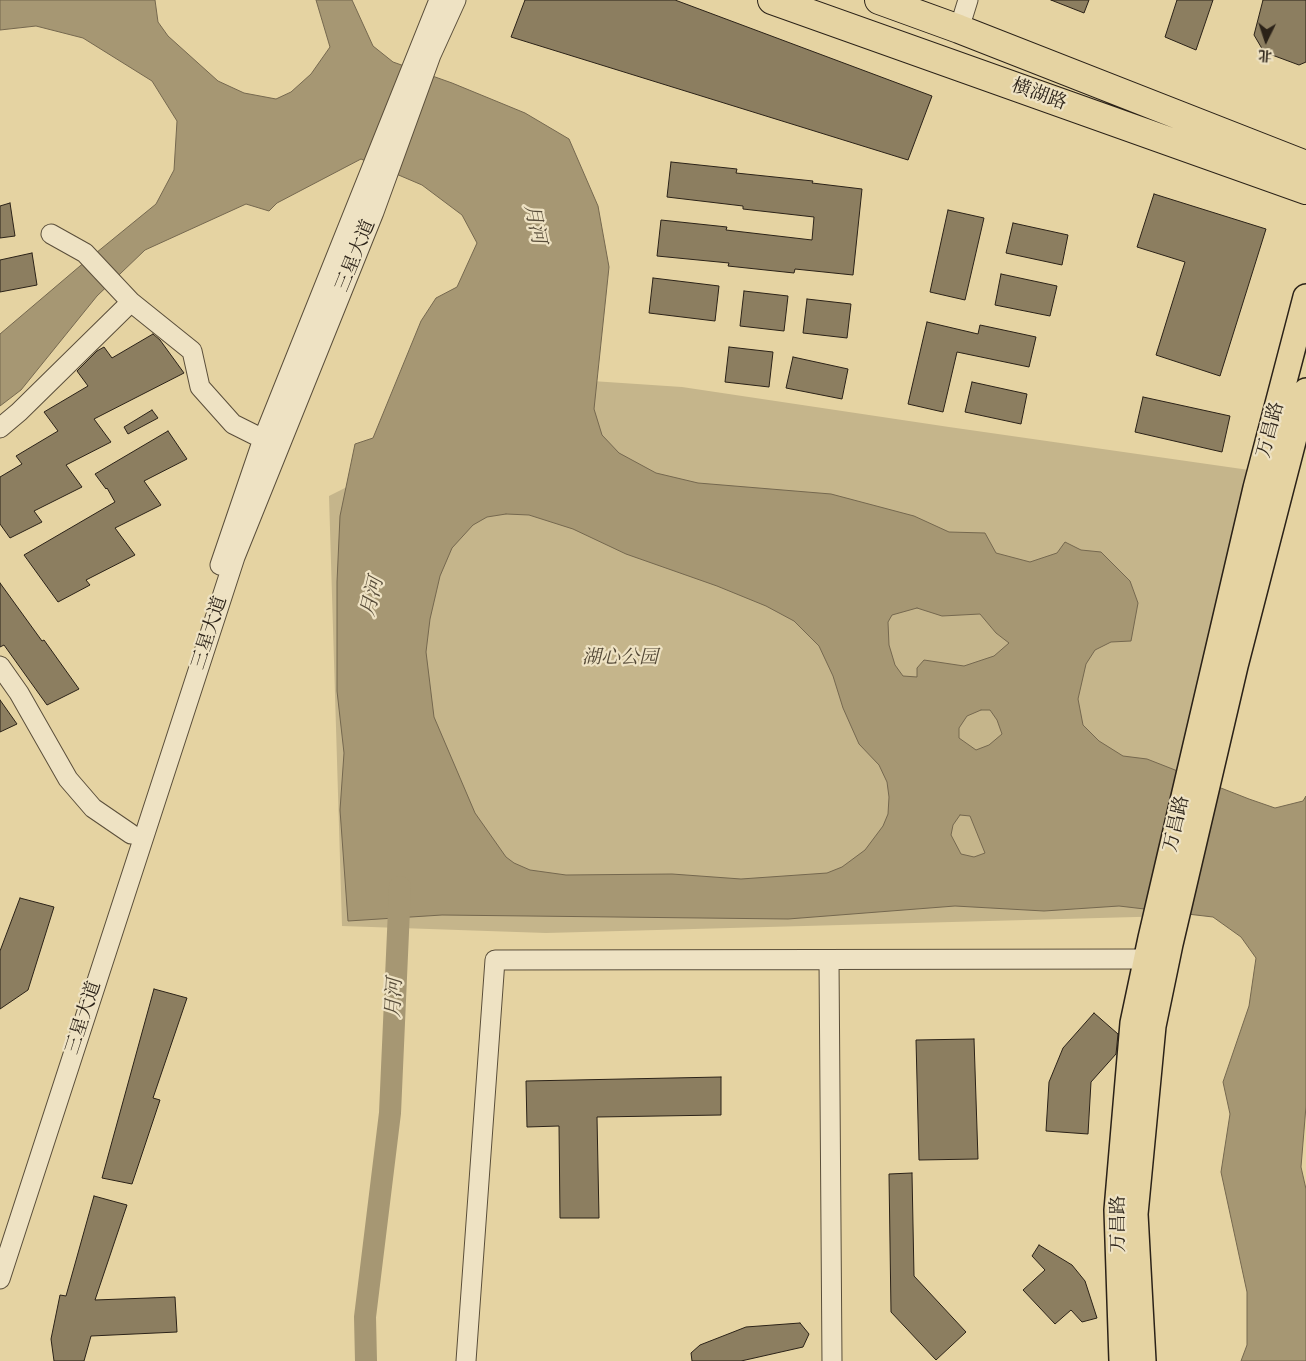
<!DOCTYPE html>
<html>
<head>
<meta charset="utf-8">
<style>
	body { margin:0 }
	#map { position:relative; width:1306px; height:1361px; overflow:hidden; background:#e5d3a2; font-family:"IM FELL French Canon","Noto Serif SC",serif }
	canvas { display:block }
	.north { position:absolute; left:1241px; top:15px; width:50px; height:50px; -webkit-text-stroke:4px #eee2c3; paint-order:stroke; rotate:184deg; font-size:14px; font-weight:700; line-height:20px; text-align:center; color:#2b2218 }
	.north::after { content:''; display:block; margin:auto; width:18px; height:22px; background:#2b2218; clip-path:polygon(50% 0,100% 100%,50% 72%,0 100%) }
</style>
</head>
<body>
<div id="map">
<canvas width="1306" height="1361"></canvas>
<div class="north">北</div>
</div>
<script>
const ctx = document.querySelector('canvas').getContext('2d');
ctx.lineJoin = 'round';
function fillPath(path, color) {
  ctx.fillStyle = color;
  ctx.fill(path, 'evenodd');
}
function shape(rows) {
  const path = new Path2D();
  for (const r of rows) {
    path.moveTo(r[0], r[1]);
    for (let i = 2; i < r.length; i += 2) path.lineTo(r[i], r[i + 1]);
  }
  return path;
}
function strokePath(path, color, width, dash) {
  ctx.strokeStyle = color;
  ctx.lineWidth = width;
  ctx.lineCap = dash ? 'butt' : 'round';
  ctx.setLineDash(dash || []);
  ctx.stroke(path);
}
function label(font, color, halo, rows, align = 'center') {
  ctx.font = font + ' "IM FELL French Canon","Noto Serif SC",serif';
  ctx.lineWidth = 4.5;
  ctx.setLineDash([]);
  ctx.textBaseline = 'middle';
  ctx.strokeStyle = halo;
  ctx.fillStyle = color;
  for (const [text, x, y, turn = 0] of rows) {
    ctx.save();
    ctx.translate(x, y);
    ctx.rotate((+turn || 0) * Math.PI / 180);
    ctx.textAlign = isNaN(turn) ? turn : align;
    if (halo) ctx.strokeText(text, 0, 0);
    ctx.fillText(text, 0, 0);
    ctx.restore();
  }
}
const green = shape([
	[562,379,682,387,949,427,1249,470,1173,916,546,933,342,926,329,496]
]);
const water = shape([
	[0,0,155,0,158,22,168,36,218,81,244,93,276,99,291,92,311,74,330,47,316,0,352,0,373,46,393,62,452,83,525,113,569,139,598,206,609,267,594,409,602,435,619,453,656,473,698,483,831,494,914,516,949,532,985,533,996,553,1030,562,1057,553,1065,542,1081,550,1101,552,1130,581,1138,603,1131,641,1111,642,1095,650,1086,664,1078,699,1083,725,1099,741,1123,756,1147,759,1249,799,1275,808,1303,801,1306,796,1306,1106,1301,1167,1306,1189,1306,1361,1241,1361,1247,1345,1247,1292,1221,1172,1230,1114,1223,1082,1249,1006,1256,958,1241,937,1213,917,1119,906,1044,911,955,906,788,919,442,915,348,921,340,810,344,753,337,691,337,582,340,516,355,444,373,438,421,321,436,298,457,287,477,243,462,215,422,185,361,159,277,203,269,211,246,204,145,250,97,296,21,390,0,406,0,334,80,266,156,204,174,170,177,121,152,81,83,38,36,26,0,30,0,0],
	[506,514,529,515,573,529,626,554,717,586,766,606,794,621,819,646,833,676,843,708,859,744,879,765,887,782,889,797,888,814,883,826,865,850,842,867,827,873,741,879,672,874,566,875,530,870,514,863,506,857,475,813,434,717,426,652,430,619,440,576,452,548,473,525,487,517,506,514],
	[917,608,942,616,980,614,996,633,1009,643,994,656,964,666,924,660,917,668,917,677,903,676,895,665,889,645,888,622,892,615,917,608],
	[981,710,990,710,997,720,1002,734,989,745,976,750,959,738,959,728,967,716,981,710],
	[960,815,970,816,985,853,974,857,961,854,951,835,953,825,960,815]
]);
const river = shape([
	[366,1361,365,1317,390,1113,400,887]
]);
const building = shape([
	[525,0,675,0,932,96,908,160,511,37,525,0],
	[1051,0,1089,0,1084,13,1051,0],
	[1177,0,1213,0,1196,50,1165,37,1177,0],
	[1263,0,1306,0,1306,62,1299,65,1264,52,1254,35,1263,0],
	[671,162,737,169,736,173,813,181,812,183,862,189,853,275,795,269,794,273,728,266,729,263,657,256,661,220,727,227,726,230,812,240,814,217,743,209,743,206,667,197,671,162],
	[1154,194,1266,229,1220,376,1156,355,1185,262,1137,247,1154,194],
	[10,203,15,236,0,238,0,206,10,203],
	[948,210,984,218,965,300,930,292,948,210],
	[1013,223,1068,235,1062,265,1006,253,1013,223],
	[32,253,37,285,0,292,0,260,32,253],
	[1001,274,1057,286,1050,316,995,305,1001,274],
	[653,278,719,286,715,321,649,313,653,278],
	[744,291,788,296,784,331,740,326,744,291],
	[807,299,851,304,847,338,803,333,807,299],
	[927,322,978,334,980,325,1036,337,1029,367,957,352,943,412,908,404,927,322],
	[153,334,160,340,184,373,94,419,111,442,66,465,82,487,34,511,42,522,10,538,0,524,0,477,22,464,16,456,58,431,44,412,88,386,77,371,97,351,104,347,112,358,153,334],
	[729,347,773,352,769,387,725,382,729,347],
	[793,357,848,369,842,399,786,388,793,357],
	[972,382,1027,394,1021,424,965,412,972,382],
	[1143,397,1230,416,1222,452,1135,432,1143,397],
	[152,410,158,418,128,434,124,427,152,410],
	[168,431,187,459,144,481,161,505,115,528,135,555,86,580,90,585,58,602,24,555,115,502,107,488,106,489,95,474,168,431],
	[0,583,42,641,44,640,79,689,47,705,4,645,0,647,0,583],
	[0,700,17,724,0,732,0,700],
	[20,898,54,907,28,990,0,1009,0,951,20,898],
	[154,989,187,998,153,1098,160,1100,132,1184,102,1178,154,989],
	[1094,1013,1118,1034,1116,1054,1091,1082,1088,1134,1046,1131,1049,1082,1063,1048,1094,1013],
	[974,1039,978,1159,919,1160,916,1040,974,1039],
	[721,1077,721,1115,597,1117,599,1218,560,1218,559,1126,527,1127,526,1081,721,1077],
	[912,1173,914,1276,966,1332,936,1360,891,1312,889,1174,912,1173],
	[94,1196,127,1205,95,1300,175,1297,177,1332,91,1336,84,1361,54,1361,51,1339,60,1295,66,1296,94,1196],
	[1039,1245,1072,1265,1085,1281,1097,1318,1082,1322,1071,1310,1055,1324,1023,1290,1045,1270,1032,1256,1039,1245],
	[800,1323,809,1334,803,1347,741,1361,692,1361,691,1353,700,1345,746,1327,800,1323]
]);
const minor = shape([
	[959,29,968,0],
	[51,234,85,253,131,302,192,351,200,387,233,424,263,439],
	[0,428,19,412,131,302],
	[220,565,263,439,439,0],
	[0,666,19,693,68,779,93,808,131,834],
	[829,960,832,1361],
	[0,1279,235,557,374,212,431,55,456,0],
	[466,1361,495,960,1146,959]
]);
const major = shape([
	[1122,1361,1117,1210,1133,1023,1151,938,1256,488,1306,297],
	[1143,1361,1135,1214,1153,1026,1170,944,1235,666,1306,391]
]);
const highway = shape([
	[772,0,1306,190],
	[879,0,959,29,1306,165]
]);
const streetNames = [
	["横湖路",1039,95,20],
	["三星大道",356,256,-68],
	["万昌路",1271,430,-75],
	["三星大道",210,633,-72],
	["万昌路",1177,824,-77],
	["三星大道",84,1018,-72],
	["万昌路",1119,1224,-90]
];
const parkNames = [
	["湖心公园",620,658]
];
const waterNames = [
	["月河",534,224,78],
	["月河",373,597,-76],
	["月河",395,998,-87]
];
fillPath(green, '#c5b58b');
fillPath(water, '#a69773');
strokePath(water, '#75684f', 1);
strokePath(river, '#a69773', 22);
fillPath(building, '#8c7e60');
strokePath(building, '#2b2218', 1);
strokePath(minor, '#5a4e3a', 21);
strokePath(major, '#2b2218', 28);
strokePath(highway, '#2b2218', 30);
strokePath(minor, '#eee2c3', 19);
strokePath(major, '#e5d3a2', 25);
strokePath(highway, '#e5d3a2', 28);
label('19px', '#2b2218', '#eee2c3', streetNames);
label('italic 19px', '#524735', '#eee2c3', parkNames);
label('italic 20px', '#564b38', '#eee2c3', waterNames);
</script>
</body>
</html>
